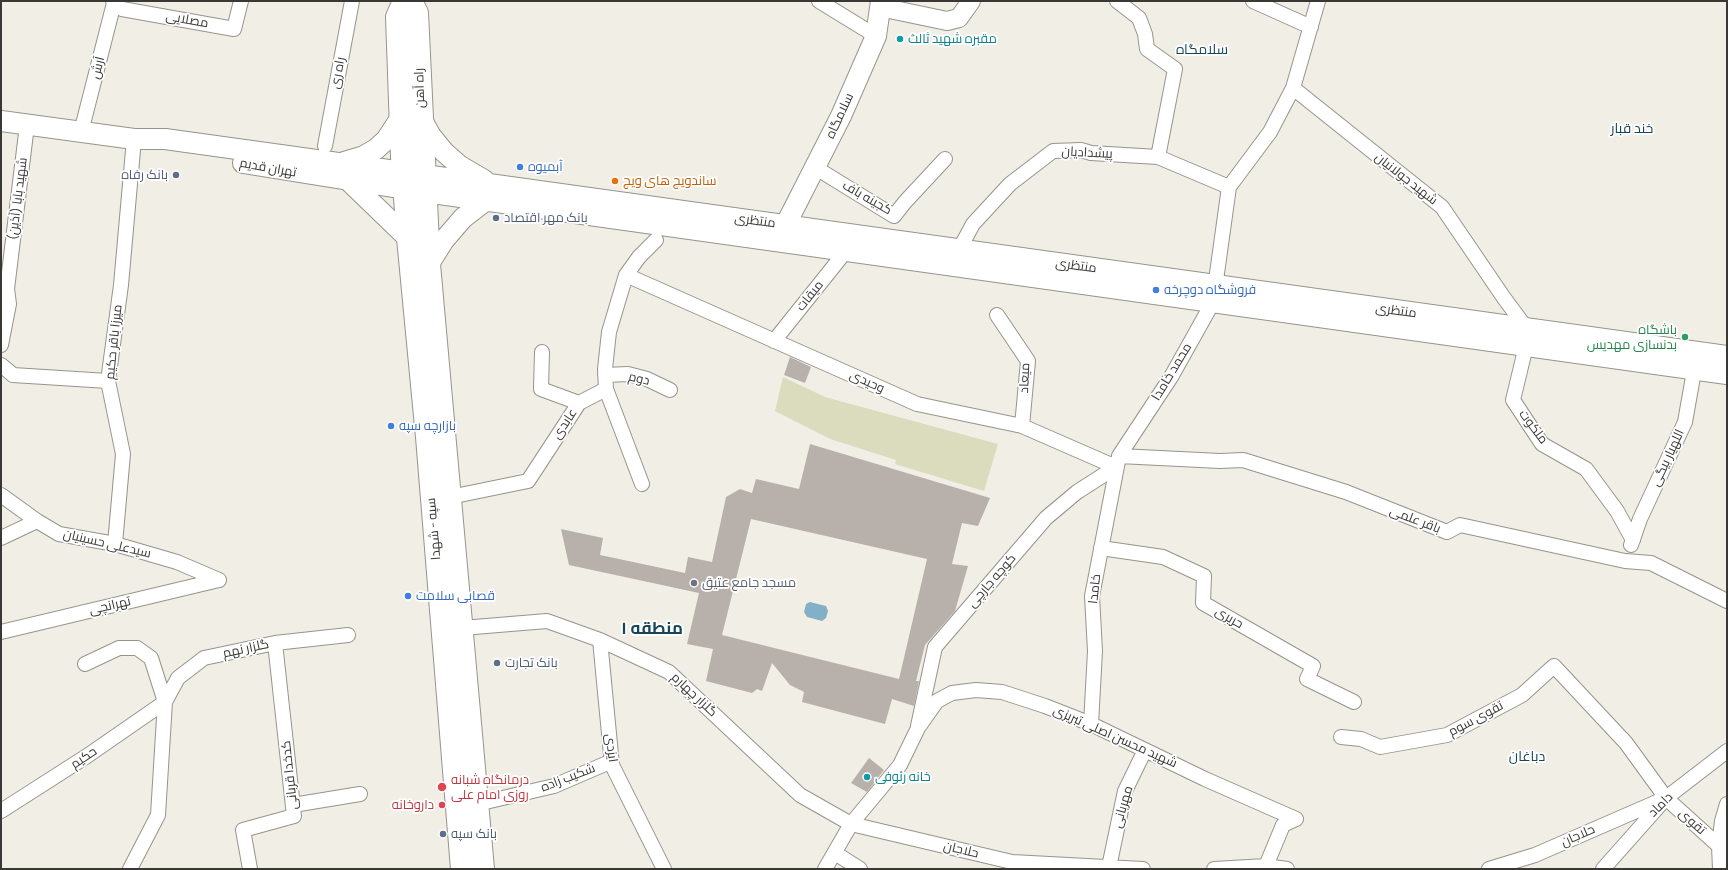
<!DOCTYPE html>
<html>
<head>
<meta charset="utf-8">
<style>
	body { margin:0 }
	#map { position:relative; width:1728px; height:870px; overflow:hidden; background:#f1efe5; font-family:Manrope,sans-serif }
	canvas { display:block }
	.frame { position:absolute; inset:0; border:2px solid #393835; pointer-events:none }
</style>
</head>
<body>
<div id="map">
<canvas width="1728" height="870"></canvas>
<div class="frame"></div>
</div>
<script>
const ctx = document.querySelector('canvas').getContext('2d');
ctx.lineJoin = 'round';
function fillPath(path, color) {
  ctx.fillStyle = color;
  ctx.fill(path, 'evenodd');
}
function shape(rows) {
  const path = new Path2D();
  for (const r of rows) {
    path.moveTo(r[0], r[1]);
    for (let i = 2; i < r.length; i += 2) path.lineTo(r[i], r[i + 1]);
  }
  return path;
}
function strokePath(path, color, width, dash) {
  ctx.strokeStyle = color;
  ctx.lineWidth = width;
  ctx.lineCap = dash ? 'butt' : 'round';
  ctx.setLineDash(dash || []);
  ctx.stroke(path);
}
function label(font, color, halo, rows, align = 'center') {
  ctx.font = font + ' Manrope,Cairo,sans-serif';
  ctx.lineWidth = 3.5;
  ctx.setLineDash([]);
  ctx.textBaseline = 'middle';
  ctx.strokeStyle = halo;
  ctx.fillStyle = color;
  for (const [text, x, y, turn = 0] of rows) {
    ctx.save();
    ctx.translate(x, y);
    ctx.rotate((+turn || 0) * Math.PI / 180);
    ctx.textAlign = isNaN(turn) ? turn : align;
    if (halo) ctx.strokeText(text, 0, 0);
    ctx.fillText(text, 0, 0);
    ctx.restore();
  }
}
const green = shape([
	[783,377,825,397,998,444,984,491,895,464,896,460,830,439,775,411]
]);
const water = shape([
	[810,602,826,606,828,611,826,618,822,621,807,617,804,612,806,604]
]);
const building = shape([
	[790,357,811,367,805,383,784,375],
	[810,444,990,498,978,526,962,523,952,564,968,566,955,611,925,645,916,681,919,681,914,706,892,699,885,724,802,702,804,692,790,685,772,663,762,691,757,689,752,693,706,681,713,649,687,644,699,593,569,565,561,529,603,538,600,555,685,573,688,557,712,562,726,497,740,489,752,493,756,479,799,489],
	[751,519,927,559,899,679,722,635],
	[869,758,884,770,867,792,851,783]
]);
const minor = shape([
	[113,1,122,9,234,29,241,1],
	[819,1,876,36],
	[1117,1,1139,18,1145,34,1147,49,1175,69,1158,157],
	[1253,1,1311,27],
	[1293,88,1442,207,1504,298,1527,329,1526,346,1513,400,1542,444,1586,469,1617,511,1633,540],
	[81,132,114,3],
	[325,146,352,1],
	[816,168,894,216,905,202,945,159],
	[958,257,959,250,973,224,1010,184,1053,151,1081,150,1091,153,1158,157,1229,187],
	[626,275,917,404,1022,426,1116,467],
	[997,315,1028,361,1022,426],
	[774,341,846,251],
	[1,345,9,304,7,289,27,125],
	[542,352,541,389,579,403],
	[1,365,13,375,108,381],
	[605,375,628,374,647,379,670,390],
	[606,389,642,484],
	[1119,456,1220,461,1243,460,1346,492,1447,532,1460,525,1625,561,1651,563,1727,601],
	[1,495,37,521,59,534,115,544,177,562,219,580],
	[450,497,528,481,579,403,606,389,605,369,609,332,626,275,639,257,656,240],
	[1,538,37,521],
	[115,544,123,454,108,381,121,285,134,139],
	[1631,545,1640,519,1685,422,1696,360],
	[1101,548,1163,557,1204,576,1203,603,1313,666,1307,679,1354,702],
	[462,628,547,621,600,640,669,672,800,795,851,824,1012,862,1143,869],
	[1,632,219,580],
	[600,640,612,765,664,869],
	[85,664,119,648,137,648,151,658,165,702,158,815,130,869],
	[1091,724,1095,651,1092,596,1119,456,1171,377,1213,302,1229,187,1270,132,1293,88,1318,1],
	[918,726,935,647,1046,518,1077,492,1116,467],
	[1341,737,1361,739,1380,747,1447,735,1522,695,1554,666,1626,743,1666,798,1719,846],
	[477,804,554,786,612,761],
	[293,805,360,794],
	[1,811,87,756,165,702,178,678,204,658,275,643,348,635],
	[835,853,860,869],
	[1266,866,1283,825,1296,819],
	[1109,867,1125,791,1145,750],
	[250,869,243,830,294,816,275,643],
	[825,869,851,824,900,765,918,728,937,701,952,693,976,690,1002,692,1045,706,1091,724,1205,779,1296,819],
	[1214,869,1266,866,1287,869],
	[1489,869,1535,855,1666,798],
	[1603,869,1666,798,1727,751],
	[1720,869,1719,846,1722,821,1727,804]
]);
const tertiary = shape([
	[880,7,947,21,959,18,971,1]
]);
const secondary = shape([
	[421,118,431,136,444,152,460,166,484,180],
	[1,121,134,139,165,139,403,172],
	[344,162,364,156,376,149,386,140,401,117],
	[243,163,405,189],
	[424,175,1727,356],
	[349,181,408,238],
	[425,192,1727,374],
	[785,226,841,116,876,36,881,1],
	[429,264,444,240,463,218,485,201]
]);
const primary = shape([
	[404,1,397,17,402,157,408,238,427,437,462,869],
	[411,1,417,13,429,264,483,869]
]);
const markers = [
	[900,39,4,"#0f9aa8"],
	[520,167,4,"#3f7fe0"],
	[176,175,4,"#5c6f8a"],
	[615,181,4,"#e8710a"],
	[496,218,4,"#5c6f8a"],
	[1156,290,4,"#3f7fe0"],
	[1685,337,4,"#2e9e5b"],
	[391,426,4,"#3f7fe0"],
	[694,583,4,"#6b7280"],
	[408,596,4,"#3f7fe0"],
	[497,663,4,"#5c6f8a"],
	[867,777,4,"#0f9aa8"],
	[442,787,5,"#e0444e"],
	[442,805,4,"#e0444e"],
	[443,834,4,"#5c6f8a"]
];
const streetNames = [
	["مصلایی",187,20,10],
	["آرش",98,68,-76],
	["راه ری",338,73,-79],
	["راه آهن",420,88,-92],
	["سلامگاه",840,116,-65],
	["پیشدادیان",1087,153,3],
	["تهران قدیم",268,168,10],
	["شهید جولانیان",1406,179,38],
	["کجینه باف",867,198,30],
	["شهید بابا (آذین)",18,199,-83],
	["منتظری",755,221,8],
	["منتظری",1076,266,8],
	["میقات",810,296,-51],
	["منتظری",1396,311,8],
	["میرزا باقر حکیم",114,342,-84],
	["محمد خامدا",1172,372,-59],
	["میعاد",1025,378,-88],
	["دوم",639,379,14],
	["وحیدی",867,382,24],
	["عابدی",565,424,-56],
	["ملکوت",1533,427,53],
	["اللهیار بیگی",1668,458,-65],
	["باقر علمی",1415,520,21],
	["سپه - شهدا",434,529,-95],
	["سیدعلی حسینیان",107,544,13],
	["کوچه جارچی",992,581,-49],
	["خامدا",1095,589,-84],
	["تهرانچی",110,606,-13],
	["حریری",1229,618,30],
	["گلزار نهم",246,649,-12],
	["گلزار چهارم",694,695,43],
	["تقوی سوم",1476,719,-28],
	["شهید محسن اصلی تبریزی",1115,737,24],
	["ایزدی",611,748,83],
	["حکیم",84,758,-34],
	["کدخدا قربانی",290,775,-96],
	["شکیب زاده",568,778,-21],
	["داماد",1661,805,-45],
	["مهربانی",1123,807,-74],
	["تقوی",1692,822,42],
	["حلاجان",1578,836,-24],
	["حلاجان",961,850,13]
];
const cultureNames = [
	["مقبره شهید ثالث",908,39],
	["خانه رئوفی",875,777]
];
const shopNames = [
	["آبمیوه",528,167],
	["فروشگاه دوچرخه",1164,290],
	["بازارچه سپه",399,426],
	["قصابی سلامت",416,596]
];
const serviceNames = [
	["بانک رفاه",168,175,"right"],
	["بانک مهر اقتصاد",504,218],
	["بانک تجارت",505,663],
	["بانک سپه",451,834]
];
const foodNames = [
	["ساندویچ های ویچ",623,181]
];
const leisureNames = [
	["باشگاه",1677,330],
	["بدنسازی مهدیس",1677,345]
];
const worshipNames = [
	["مسجد جامع عتیق",702,583]
];
const healthNames = [
	["درمانگاه شبانه",451,780],
	["روزی امام علی",451,795],
	["داروخانه",434,805,"right"]
];
const neighbourhoodNames = [
	["سلامگاه",1202,50],
	["خند قبار",1632,129],
	["دباغان",1527,757]
];
const districtNames = [
	["منطقه ۱",652,629]
];
fillPath(green, '#dadcbd');
fillPath(water, '#83b0c7');
fillPath(building, '#b8b0aa');
strokePath(minor, '#96948b', 16);
strokePath(tertiary, '#96948b', 20);
strokePath(secondary, '#96948b', 22);
strokePath(primary, '#96948b', 24);
strokePath(minor, '#fff', 14);
strokePath(tertiary, '#fff', 18);
strokePath(secondary, '#fff', 20);
strokePath(primary, '#fff', 22);
for (const [x, y, r, color] of markers) {
  const dot = new Path2D();
  dot.arc(x, y, r, 0, 2 * Math.PI);
  ctx.fillStyle = color;
  ctx.fill(dot);
  strokePath(dot, '#fff', 1.5);
}
label('13px', '#393835', '#fff', streetNames);
label('13px', '#0d838f', '#fff', cultureNames, 'left');
label('13px', '#366cbe', '#fff', shopNames, 'left');
label('13px', '#4e5e75', '#fff', serviceNames, 'left');
label('13px', '#c56008', '#fff', foodNames, 'left');
label('13px', '#27864d', '#fff', leisureNames, 'right');
label('13px', '#5b616d', '#fff', worshipNames, 'left');
label('13px', '#be3a42', '#fff', healthNames, 'left');
label('14px', '#154558', '#fff', neighbourhoodNames);
label('bold 17px', '#154558', '#fff', districtNames);
</script>
</body>
</html>
